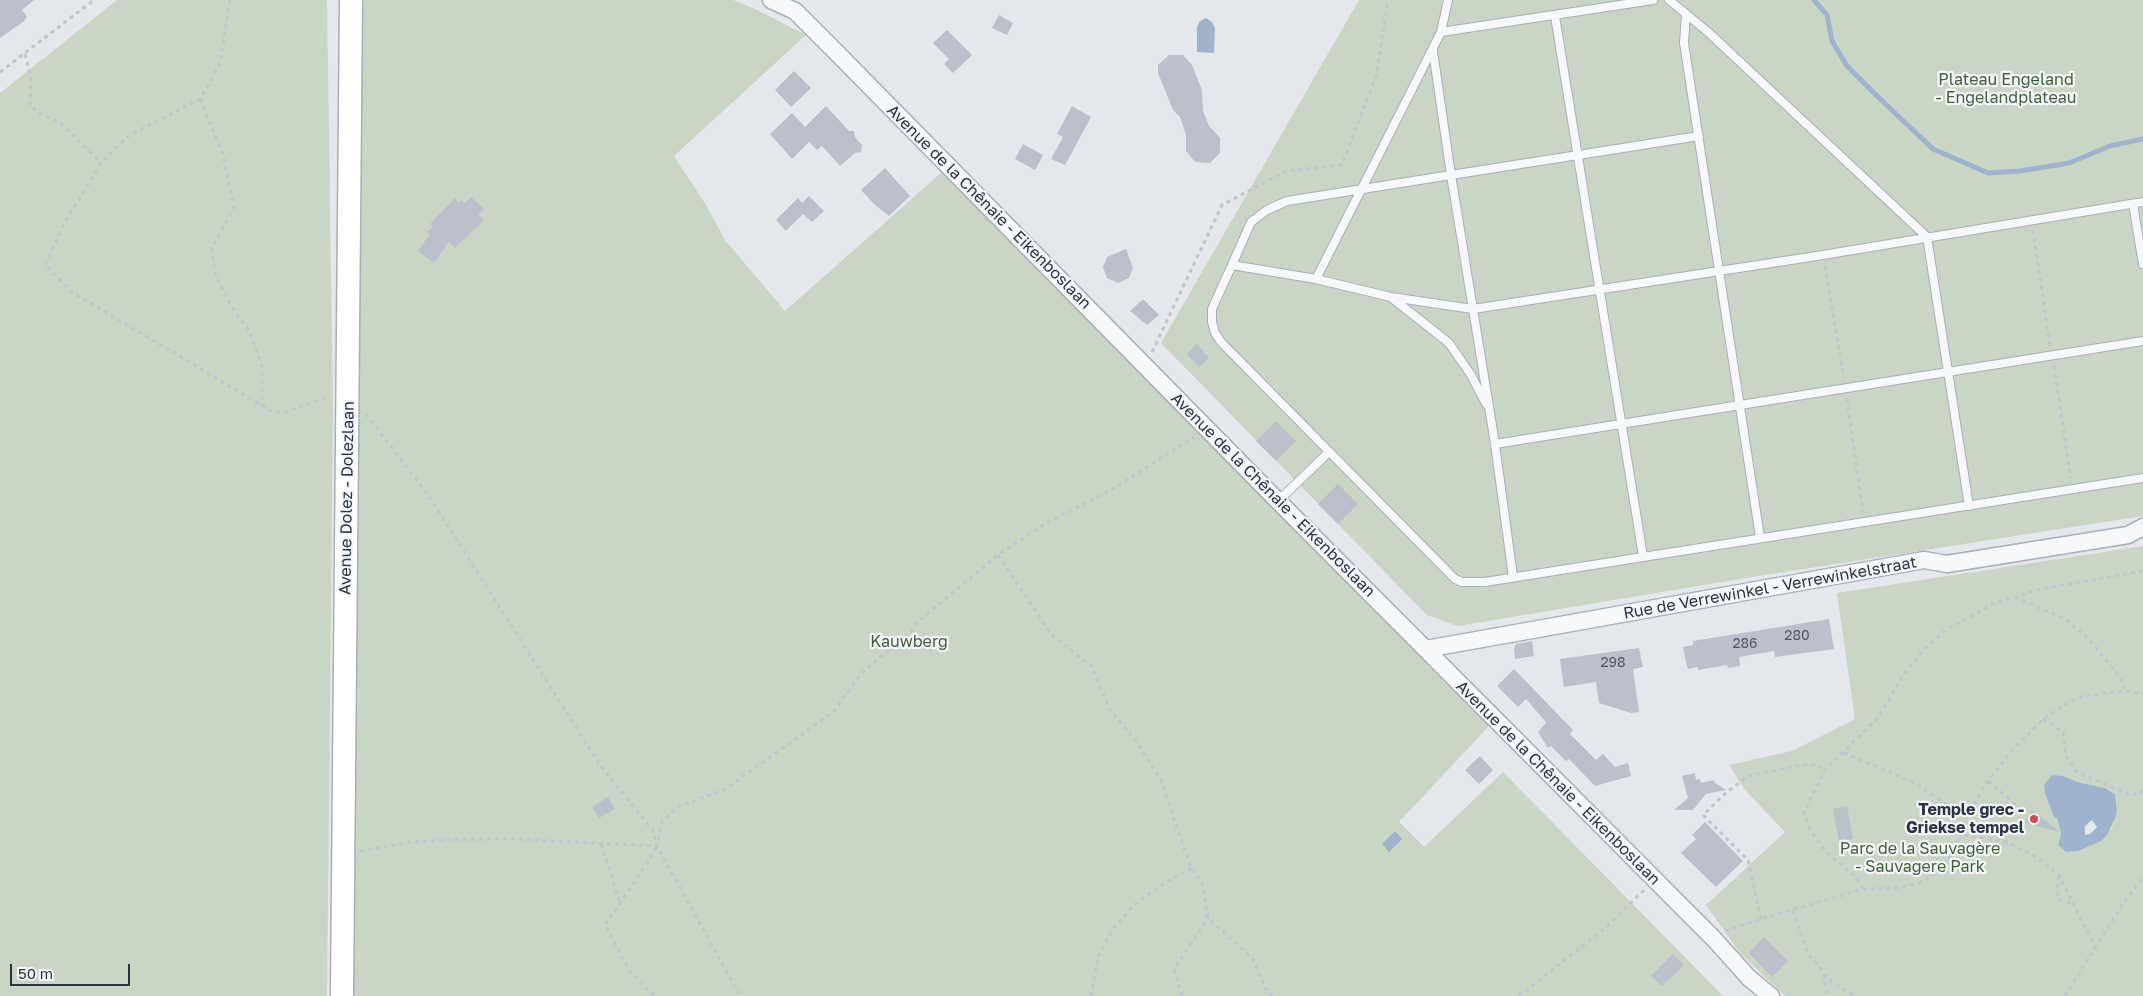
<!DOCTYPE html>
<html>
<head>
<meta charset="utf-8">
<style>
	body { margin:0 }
	#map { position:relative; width:2143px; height:996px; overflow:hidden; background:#e4e7ec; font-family:"Golos Text",sans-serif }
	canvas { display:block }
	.scale { position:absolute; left:10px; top:964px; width:120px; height:22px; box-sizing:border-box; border:2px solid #2b3445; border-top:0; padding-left:6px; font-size:15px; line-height:18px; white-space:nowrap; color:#2b3445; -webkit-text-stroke:4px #f4f6f9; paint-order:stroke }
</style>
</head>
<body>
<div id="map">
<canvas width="2143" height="996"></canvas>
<div class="scale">50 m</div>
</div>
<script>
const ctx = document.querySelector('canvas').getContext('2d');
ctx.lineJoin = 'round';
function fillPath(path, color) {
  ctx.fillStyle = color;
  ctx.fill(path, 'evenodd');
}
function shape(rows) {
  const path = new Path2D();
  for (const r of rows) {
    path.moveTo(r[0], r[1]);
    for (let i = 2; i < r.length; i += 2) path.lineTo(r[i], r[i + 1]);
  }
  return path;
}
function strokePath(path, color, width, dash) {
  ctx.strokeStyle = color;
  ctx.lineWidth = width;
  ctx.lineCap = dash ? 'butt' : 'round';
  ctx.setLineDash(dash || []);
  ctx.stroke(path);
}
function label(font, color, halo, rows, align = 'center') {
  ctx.font = font + ' "Golos Text",sans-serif';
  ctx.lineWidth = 4.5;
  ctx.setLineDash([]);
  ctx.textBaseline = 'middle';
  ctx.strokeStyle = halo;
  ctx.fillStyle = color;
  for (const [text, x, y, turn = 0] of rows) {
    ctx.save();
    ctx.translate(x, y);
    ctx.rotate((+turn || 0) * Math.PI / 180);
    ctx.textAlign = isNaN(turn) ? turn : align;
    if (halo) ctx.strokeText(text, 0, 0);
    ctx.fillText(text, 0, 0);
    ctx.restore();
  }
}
const green = shape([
	[117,0,327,0,333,413,327,996,0,996,0,93],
	[359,0,733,0,755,9,806,35,674,156,706,205,725,240,785,311,942,172,1489,726,1399,822,1424,847,1503,772,1723,996,349,996],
	[1359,0,2143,0,2143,516,1746,578,1458,626,1427,615,1161,343],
	[2143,546,2143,996,1785,996,1740,953,1706,905,1785,832,1745,790,1729,765,1792,751,1855,719,1837,593],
	[2070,779,2081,783,2105,788,2115,794,2117,811,2112,828,2101,840,2078,851,2066,852,2058,845,2061,835,2057,818,2054,817,2045,794]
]);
const water = shape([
	[1206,18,1212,22,1215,28,1214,53,1197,52,1197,27,1200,21],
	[2052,775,2062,776,2081,783,2105,788,2115,794,2117,811,2115,819,2107,835,2101,841,2078,851,2066,852,2058,845,2061,834,2057,818,2054,817,2045,794,2044,785],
	[2092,820,2097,827,2090,834,2085,835,2085,826],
	[1395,831,1402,839,1389,852,1382,844]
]);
const stream = shape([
	[1814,0,1827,15,1832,41,1847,66,1876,95,1933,149,1988,173,2020,171,2069,163,2110,146,2143,139]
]);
const building = shape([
	[0,0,34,0,22,10,27,17,23,22,0,38],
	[999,15,1013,23,1007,35,992,28],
	[947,30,972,55,953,73,944,64,949,59,933,43],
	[1169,55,1183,55,1192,65,1202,90,1203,111,1209,126,1220,138,1220,153,1210,163,1195,162,1186,151,1186,135,1180,117,1173,110,1158,73,1158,65],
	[794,71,811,88,791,107,775,90],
	[826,106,849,131,854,131,855,137,862,145,861,152,855,153,840,166,822,146,817,150,809,142,792,159,770,134,792,113,805,127],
	[1072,106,1091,117,1065,165,1051,159,1063,137,1057,134],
	[1023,144,1043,155,1035,170,1015,159],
	[885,168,910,196,889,216,875,205,861,190],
	[809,196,824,211,812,222,803,214,786,231,776,220,798,198,802,203],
	[471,197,484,209,478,215,484,220,455,248,449,242,434,263,418,251,430,234,427,232,433,227,430,224,455,198,459,202,462,200,465,203],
	[1126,249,1133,268,1129,278,1118,283,1107,278,1103,267,1107,257],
	[1142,300,1144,300,1159,315,1147,325,1130,311],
	[1197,344,1209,358,1199,367,1187,354],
	[1276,421,1296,441,1276,461,1256,441],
	[1338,484,1358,504,1338,524,1318,504],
	[1829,619,1834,649,1775,657,1774,651,1739,657,1740,666,1728,668,1727,665,1698,670,1698,667,1688,669,1686,662,1683,647,1693,645,1693,641],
	[1532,641,1534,656,1515,659,1514,649,1516,644],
	[1639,648,1643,667,1633,669,1639,712,1631,713,1599,703,1596,682,1564,687,1560,659],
	[1514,669,1573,730,1570,734,1596,760,1603,754,1615,767,1628,763,1631,776,1595,786,1569,759,1566,761,1551,746,1548,748,1538,732,1546,723,1545,721,1526,699,1518,707,1497,686],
	[1480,756,1493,770,1479,784,1465,770],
	[1695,773,1696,780,1700,779,1701,783,1714,780,1715,783,1726,790,1706,794,1693,810,1674,810,1688,798,1682,776],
	[608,797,615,809,599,818,592,807],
	[1847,806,1853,839,1839,841,1833,809],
	[2032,810,2060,832,2025,823],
	[1705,822,1743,861,1716,887,1681,853,1696,839,1692,835],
	[1764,937,1788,961,1772,977,1749,953],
	[1673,954,1684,965,1662,986,1651,976]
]);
const path = shape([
	[230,0,220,63,200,99,128,136,101,163,66,220,45,265,72,292,273,412,285,412,330,396],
	[25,54,31,79,30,106,39,113,60,122,101,163],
	[0,72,94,0],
	[200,99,223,155,234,207,212,248,215,275,233,309,250,332,262,366,262,406],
	[2033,230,2050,345],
	[1825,266,1844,378],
	[1152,352,1222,205,1286,171,1342,165,1376,76,1388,0],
	[2054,366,2071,479],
	[1847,399,1863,512],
	[366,414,428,495,600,765,652,829,657,846,740,996],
	[998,555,1052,635,1092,667,1109,708,1139,745,1160,778,1191,868,1202,882,1208,918,1253,959,1267,992,1272,996],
	[2015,597,2065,619,2087,637,2121,678,2125,691],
	[2043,719,2063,732,2066,756,2077,772,2130,795,2143,792],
	[1844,753,1913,782,1966,817],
	[1988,781,2024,812],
	[601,844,620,903],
	[360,851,411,842,445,840,512,839,657,846,662,822,677,807,724,790,833,712,861,674,891,648,906,638,919,621,998,555,1046,523,1113,489,1194,437],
	[2059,876,2057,890,2059,900,2073,903],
	[1863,889,1856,877,1825,851,1809,828,1804,812,1825,770,1878,718,1904,674,1925,648,1947,629,1995,603,2041,589,2143,571],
	[1793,910,1808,954,1832,982,1854,996],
	[1761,919,1748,860,1703,815,1727,792,1749,776,1800,765,1818,765,1825,770],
	[1725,931,1761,919,1863,889,1895,888,1919,883,1933,875,1949,858,1961,834],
	[2096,949,2059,875,2036,857,2007,842,1961,834,1966,817,1988,781,2010,753,2043,719,2073,700,2085,696,2125,691,2143,694],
	[1824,974,1827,996],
	[654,996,629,970,605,925,636,880,657,846],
	[1091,996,1098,957,1113,929,1133,906,1159,887,1191,868],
	[1182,996,1174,969,1208,918],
	[1519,996,1604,929,1644,890],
	[2065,996,2126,899,2143,878]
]);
const lane = shape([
	[1669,0,1708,32,1927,237,1969,506],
	[1686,14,1684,43,1760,537],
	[1555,16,1643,556],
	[1441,32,1448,0],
	[1433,51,1451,175,1699,136],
	[2133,204,2143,264],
	[1232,265,1251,222,1267,210,1287,201,1451,175,1473,309,1823,255,2143,202],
	[1316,279,1441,32,1653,0],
	[1392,298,1449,343,1471,375,1486,404],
	[2143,341,1495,444,1473,309,1391,297,1316,279,1232,265,1212,309,1212,322,1215,333,1221,342,1455,579,1462,582,1485,582,2143,478],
	[1495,444,1513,577],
	[1278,501,1329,452]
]);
const street = shape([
	[771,0,795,11,834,50,1278,501,1714,939,1749,978,1771,996],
	[1426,649,1924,560,1947,564,2128,535,2143,527]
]);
const secondary = shape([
	[342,996,351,0]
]);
const markers = [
	[2034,819,5,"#d1495b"]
];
const numberNames = [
	["280",1797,636],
	["286",1745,644],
	["298",1613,663]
];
const parkNames = [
	["Plateau Engeland",2006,80],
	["- Engelandplateau",2006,98],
	["Kauwberg",909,642],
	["Parc de la Sauvagère",1920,849],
	["- Sauvagere Park",1920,867]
];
const streetNames = [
	["Avenue de la Chênaie - Eikenboslaan",989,207,45],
	["Avenue de la Chênaie - Eikenboslaan",1273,495,45],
	["Avenue Dolez - Dolezlaan",347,498,-89],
	["Rue de Verrewinkel - Verrewinkelstraat",1770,588,-10],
	["Avenue de la Chênaie - Eikenboslaan",1558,783,45]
];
const poiNames = [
	["Temple grec -",2024,810],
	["Griekse tempel",2024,828]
];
fillPath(green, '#c9d6c5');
fillPath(water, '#9fb4cc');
strokePath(stream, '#9fb4cc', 5);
fillPath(building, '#bbc0ca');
strokePath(lane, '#a9aeb7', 10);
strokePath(street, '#a9aeb7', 19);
strokePath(secondary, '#a9aeb7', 25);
strokePath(path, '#c2c5cb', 3, [4, 4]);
strokePath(lane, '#f7f8fa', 8);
strokePath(street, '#f7f8fa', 16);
strokePath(secondary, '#fff', 22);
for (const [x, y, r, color] of markers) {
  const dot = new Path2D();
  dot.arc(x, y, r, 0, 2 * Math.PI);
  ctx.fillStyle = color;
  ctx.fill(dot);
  strokePath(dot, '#f4f6f9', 2);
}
label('14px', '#4f5766', null, numberNames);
label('16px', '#3f6138', '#f4f6f9', parkNames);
label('16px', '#2b3445', '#f4f6f9', streetNames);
label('bold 16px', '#2b3445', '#f4f6f9', poiNames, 'right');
</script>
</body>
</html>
